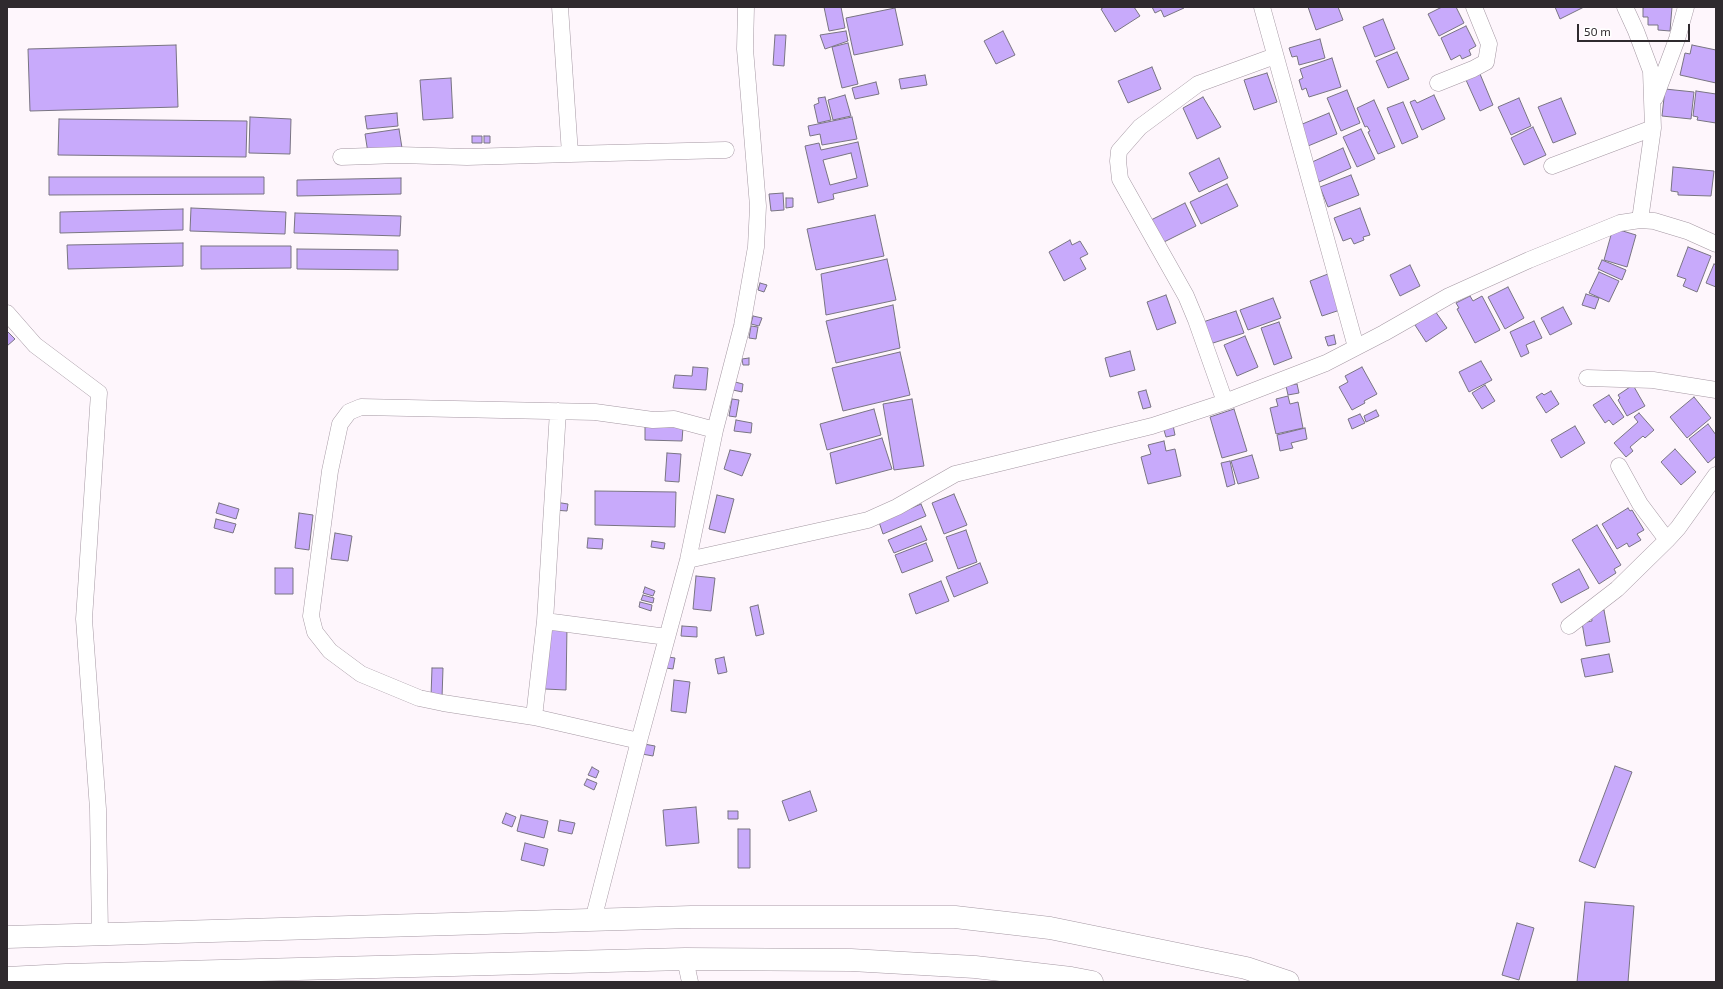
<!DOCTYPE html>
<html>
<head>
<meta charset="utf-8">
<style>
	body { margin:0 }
	#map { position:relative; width:1723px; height:989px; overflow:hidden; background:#fef6fc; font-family:"Exo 2",sans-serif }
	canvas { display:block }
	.frame { position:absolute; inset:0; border:8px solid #2f2a2e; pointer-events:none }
	.scale { position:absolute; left:1577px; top:24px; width:113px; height:18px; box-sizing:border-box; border:2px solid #2f2a2e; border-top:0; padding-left:5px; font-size:12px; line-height:14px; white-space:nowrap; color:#2f2a2e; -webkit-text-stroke:3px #fff; paint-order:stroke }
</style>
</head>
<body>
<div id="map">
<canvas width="1723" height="989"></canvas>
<div class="frame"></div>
<div class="scale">50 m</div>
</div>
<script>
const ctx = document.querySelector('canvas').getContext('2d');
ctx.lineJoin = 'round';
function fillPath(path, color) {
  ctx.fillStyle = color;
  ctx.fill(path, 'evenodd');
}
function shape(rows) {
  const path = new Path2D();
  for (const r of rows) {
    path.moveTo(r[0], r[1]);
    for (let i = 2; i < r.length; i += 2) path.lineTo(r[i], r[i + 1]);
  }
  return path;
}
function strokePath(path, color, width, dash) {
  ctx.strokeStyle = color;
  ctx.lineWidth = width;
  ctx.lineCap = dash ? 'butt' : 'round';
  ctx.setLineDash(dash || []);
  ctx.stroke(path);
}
const building = shape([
	[824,7,841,7,845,28,829,31,824,7],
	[1104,7,1134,7,1140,16,1115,32,1101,9,1104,7],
	[1152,7,1183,7,1184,8,1164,17,1161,10,1155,13,1152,7],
	[1308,7,1338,7,1343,20,1316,30,1308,7],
	[1442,7,1456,7,1464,23,1439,36,1428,14,1442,7],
	[1555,7,1584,7,1560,19,1555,7],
	[1646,7,1672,7,1670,31,1658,30,1658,25,1648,25,1648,17,1643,17,1643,8,1646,7],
	[895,8,903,45,854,55,846,18,895,8],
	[1383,19,1395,49,1375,57,1363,27,1383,19],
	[1466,26,1476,46,1469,50,1471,55,1462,59,1460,55,1451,60,1441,38,1466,26],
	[846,31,848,41,825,49,820,35,846,31],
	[1003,31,1015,55,996,64,984,41,1003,31],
	[775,35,786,35,784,66,773,65,775,35],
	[1320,39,1325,58,1299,65,1297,56,1292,57,1289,48,1320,39],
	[848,43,858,84,842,88,832,47,848,43],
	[176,45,178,107,30,111,28,49,176,45],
	[1692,45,1716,50,1716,83,1680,75,1685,53,1690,54,1692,45],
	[1397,52,1409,79,1388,88,1376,61,1397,52],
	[1332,58,1341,87,1309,97,1306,88,1302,90,1299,80,1303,78,1300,69,1332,58],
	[1152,67,1161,89,1128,103,1118,81,1152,67],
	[1267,73,1277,102,1254,110,1244,80,1267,73],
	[1480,74,1493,105,1480,111,1466,80,1480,74],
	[925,75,927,85,901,89,899,79,925,75],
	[451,78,453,118,423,120,420,80,451,78],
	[876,82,879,94,855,99,852,88,876,82],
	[1665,89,1694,92,1691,119,1662,116,1665,89],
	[1347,90,1360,123,1341,131,1327,98,1347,90],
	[1696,91,1716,94,1716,123,1697,120,1698,117,1693,116,1696,91],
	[845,95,851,116,833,120,828,100,845,95],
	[1434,95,1445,119,1422,130,1410,102,1415,100,1417,103,1434,95],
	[825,97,831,120,818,123,814,105,819,103,818,98,825,97],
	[1203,97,1221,127,1197,139,1183,108,1203,97],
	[1519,98,1531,126,1511,135,1498,107,1519,98],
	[1561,98,1576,134,1553,143,1538,107,1561,98],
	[1374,100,1395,147,1378,154,1368,132,1370,131,1367,126,1365,127,1357,108,1374,100],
	[1403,102,1418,137,1402,144,1387,108,1403,102],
	[397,113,398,126,367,129,365,116,397,113],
	[1329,113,1337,134,1308,146,1300,125,1329,113],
	[250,117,291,119,290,154,249,153,250,117],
	[852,117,857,139,822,145,820,134,810,136,808,126,852,117],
	[59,119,247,121,246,157,58,155,59,119],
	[1533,127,1546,155,1524,165,1511,138,1533,127],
	[399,129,402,148,368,153,365,134,399,129],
	[1361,129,1375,159,1357,167,1343,137,1361,129],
	[472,136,482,136,482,143,472,143,472,136],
	[484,136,490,136,490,143,484,143,484,136],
	[858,142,868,186,833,194,834,199,818,203,805,146,819,143,821,150,858,142],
	[851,153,857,178,830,185,823,160,851,153],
	[1343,148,1351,168,1319,182,1310,163,1343,148],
	[1219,158,1228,178,1199,192,1189,173,1219,158],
	[1673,167,1714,171,1711,196,1678,195,1678,192,1671,191,1673,167],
	[1351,175,1359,195,1328,207,1320,187,1351,175],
	[49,177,264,177,264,194,49,195,49,177],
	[401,178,401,194,297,196,297,180,401,178],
	[1227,184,1238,206,1201,224,1190,202,1227,184],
	[783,193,784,210,771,211,769,194,783,193],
	[786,198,793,198,793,207,786,208,786,198],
	[1185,203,1196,226,1162,243,1151,220,1185,203],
	[191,208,286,212,285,234,190,231,191,208],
	[1360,208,1370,235,1363,237,1364,240,1354,244,1351,238,1343,241,1334,218,1360,208],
	[183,209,183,230,60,233,60,212,183,209],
	[295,213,401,216,400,236,294,233,295,213],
	[875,215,884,256,816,270,807,229,875,215],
	[1613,228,1636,235,1627,267,1604,260,1613,228],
	[1070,240,1072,245,1080,241,1088,254,1080,258,1086,269,1064,281,1049,252,1070,240],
	[183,243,183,266,68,269,67,245,183,243],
	[201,246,291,246,291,268,201,269,201,246],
	[1688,247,1711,256,1697,292,1683,286,1686,279,1677,276,1688,247],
	[297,249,398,250,398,270,297,269,297,249],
	[887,259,896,300,826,315,821,274,887,259],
	[1602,260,1626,270,1622,280,1598,269,1602,260],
	[1714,264,1716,265,1716,287,1706,283,1714,264],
	[1410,265,1420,286,1400,296,1390,275,1410,265],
	[1599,272,1619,281,1609,302,1589,293,1599,272],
	[1328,274,1340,310,1322,316,1310,281,1328,274],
	[760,283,767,285,764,292,758,290,760,283],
	[1508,287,1524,318,1505,329,1488,297,1508,287],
	[1586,294,1599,298,1595,309,1582,305,1586,294],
	[1166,295,1176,323,1157,330,1147,302,1166,295],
	[1470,296,1473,301,1482,296,1500,330,1475,343,1457,309,1459,308,1456,303,1470,296],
	[1273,298,1281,318,1248,330,1240,310,1273,298],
	[893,305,900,348,836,363,826,321,893,305],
	[1563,307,1572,324,1550,335,1541,318,1563,307],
	[1236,311,1244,333,1210,344,1203,322,1236,311],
	[1435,311,1447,328,1426,342,1415,325,1435,311],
	[753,316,762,318,759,326,751,324,753,316],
	[1534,321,1542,338,1526,345,1529,353,1521,357,1510,332,1534,321],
	[1279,322,1292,358,1274,365,1261,328,1279,322],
	[751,326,758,327,756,339,749,338,751,326],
	[7,331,15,339,7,346,7,331],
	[1334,335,1336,344,1328,346,1325,337,1334,335],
	[1245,336,1258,367,1237,376,1224,345,1245,336],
	[1130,351,1135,370,1110,377,1105,358,1130,351],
	[900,352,910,395,843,411,832,368,900,352],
	[749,358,749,365,743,365,742,359,749,358],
	[1481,361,1492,380,1469,392,1459,372,1481,361],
	[693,367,708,368,706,390,673,388,675,375,692,376,693,367],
	[1362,367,1377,394,1364,401,1365,403,1352,410,1339,387,1348,382,1345,376,1362,367],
	[735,382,743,384,742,392,733,390,735,382],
	[1297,384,1299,393,1288,395,1286,386,1297,384],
	[1485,385,1495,401,1482,409,1472,393,1485,385],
	[1633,385,1645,406,1627,416,1618,400,1620,398,1618,395,1633,385],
	[1146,390,1151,407,1143,409,1138,392,1146,390],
	[1551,391,1559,404,1546,413,1536,397,1542,393,1544,395,1551,391],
	[1609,395,1624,417,1613,425,1609,420,1605,423,1593,405,1609,395],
	[1288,396,1290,404,1298,402,1303,428,1276,434,1270,408,1278,406,1276,399,1288,396],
	[1694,397,1711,418,1687,438,1670,417,1694,397],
	[732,399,739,400,736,417,729,416,732,399],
	[912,399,924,466,894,470,883,404,912,399],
	[874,409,881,435,827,450,820,424,874,409],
	[1234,409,1247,451,1222,458,1210,417,1234,409],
	[1376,410,1379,416,1366,422,1364,416,1376,410],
	[1639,413,1654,430,1645,438,1643,436,1630,447,1633,451,1626,457,1614,443,1638,422,1634,417,1639,413],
	[1360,414,1365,423,1352,429,1348,419,1360,414],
	[736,420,752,423,751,433,734,431,736,420],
	[1708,424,1716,435,1716,456,1708,463,1689,439,1708,424],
	[1173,425,1175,435,1166,437,1163,427,1173,425],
	[1575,426,1585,443,1561,458,1551,440,1575,426],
	[645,427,683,427,682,441,645,440,645,427],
	[1305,428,1307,439,1291,443,1293,448,1280,451,1277,435,1305,428],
	[882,438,892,469,836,484,830,453,882,438],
	[1164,441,1166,451,1175,449,1181,476,1148,484,1141,457,1151,454,1148,445,1164,441],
	[1675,449,1696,472,1681,485,1661,462,1675,449],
	[730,450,751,454,742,476,724,469,730,450],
	[667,453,681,454,679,482,665,481,667,453],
	[1252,455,1259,478,1238,484,1231,461,1252,455],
	[1230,461,1235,484,1227,487,1221,463,1230,461],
	[595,491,676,492,675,527,595,525,595,491],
	[954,494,967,525,944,534,932,503,954,494],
	[717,495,734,499,725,533,709,529,717,495],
	[555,502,568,504,567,511,554,510,555,502],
	[219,503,239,509,236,519,216,513,219,503],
	[921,504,926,516,883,534,879,522,921,504],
	[1628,508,1630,511,1632,510,1644,530,1637,534,1641,540,1629,547,1627,543,1617,549,1602,524,1628,508],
	[299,513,313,515,309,550,295,548,299,513],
	[216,519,236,524,233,533,214,528,216,519],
	[1597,525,1621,565,1614,569,1616,573,1599,584,1572,540,1597,525],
	[921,526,927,540,894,553,888,540,921,526],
	[966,530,977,562,958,569,946,537,966,530],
	[335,533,352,536,348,561,331,559,335,533],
	[588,538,603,539,602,549,587,548,588,538],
	[652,541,665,543,664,549,651,547,652,541],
	[926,543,933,561,902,573,895,555,926,543],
	[980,563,988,583,954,597,946,577,980,563],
	[275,568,293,568,293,594,275,594,275,568],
	[1579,569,1589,588,1561,603,1552,584,1579,569],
	[696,576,715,578,711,611,693,609,696,576],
	[941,581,949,601,916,614,909,594,941,581],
	[645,587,655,591,653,596,643,593,645,587],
	[643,595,654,598,653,603,641,600,643,595],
	[640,602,652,605,651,611,639,607,640,602],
	[758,605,764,634,756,636,750,607,758,605],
	[1604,610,1610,642,1586,646,1582,623,1592,621,1591,612,1604,610],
	[546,626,567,626,566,690,545,689,546,626],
	[682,626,697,627,697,637,681,636,682,626],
	[1609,654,1613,672,1585,677,1581,659,1609,654],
	[668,657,675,658,673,669,666,668,668,657],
	[724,657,727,672,718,674,715,659,724,657],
	[432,668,443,668,442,698,431,697,432,668],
	[674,680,690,682,686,713,671,711,674,680],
	[644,744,655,746,653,756,642,754,644,744],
	[1615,766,1632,772,1595,868,1579,861,1615,766],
	[592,767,599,771,596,778,588,775,592,767],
	[587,779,597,783,594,790,584,785,587,779],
	[810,791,817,811,789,821,782,801,810,791],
	[696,807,699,843,666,846,663,810,696,807],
	[728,811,738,811,738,819,728,819,728,811],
	[506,813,516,817,512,827,502,823,506,813],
	[521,815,548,821,544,838,517,831,521,815],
	[560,820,575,823,572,834,558,831,560,820],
	[738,829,750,829,750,868,738,868,738,829],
	[525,843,548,849,544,866,521,860,525,843],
	[1585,902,1634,906,1628,982,1577,982,1585,902],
	[1517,923,1534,928,1519,980,1502,975,1517,923]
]);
const minor = shape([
	[560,7,570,154,726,150],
	[1262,7,1356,347],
	[1625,7,1636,31,1651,71,1653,128,1640,220],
	[1438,83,1473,69,1486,62,1489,44,1474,7],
	[1655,98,1677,39,1686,7],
	[341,157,399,155,467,157,570,154],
	[1552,166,1653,128],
	[7,313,35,345,99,393,84,619,98,809,100,934],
	[1587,378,1653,380,1716,390],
	[1225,402,1196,320,1186,296,1120,179,1118,161,1119,151,1140,127,1198,84,1275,56],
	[1619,466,1640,504,1667,540],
	[688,560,868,520,897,507,955,474,1152,426,1225,402,1326,363,1384,333,1449,296,1529,260,1620,223,1640,220,1654,221,1687,231,1716,244],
	[545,621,667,637],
	[1569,626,1617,589,1667,540,1678,528,1716,475],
	[534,717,545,621,558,411],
	[639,741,534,717,443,703,419,698,361,674,330,651,315,632,311,616,330,471,340,424,349,412,361,407,595,412,653,420,674,419,715,430],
	[593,920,639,741,688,560,715,430,742,326,756,247,758,206,745,49,746,7],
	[685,959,690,982]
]);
const highway = shape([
	[7,937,691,917,955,917,1050,928,1246,968,1288,982],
	[7,978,66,975,685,959,851,960,975,967,1071,978,1092,982]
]);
fillPath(building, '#c8aafb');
strokePath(building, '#797482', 1);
strokePath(minor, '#a598a3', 17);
strokePath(highway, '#a598a3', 23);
strokePath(minor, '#fff', 16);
strokePath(highway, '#fff', 22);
</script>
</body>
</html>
